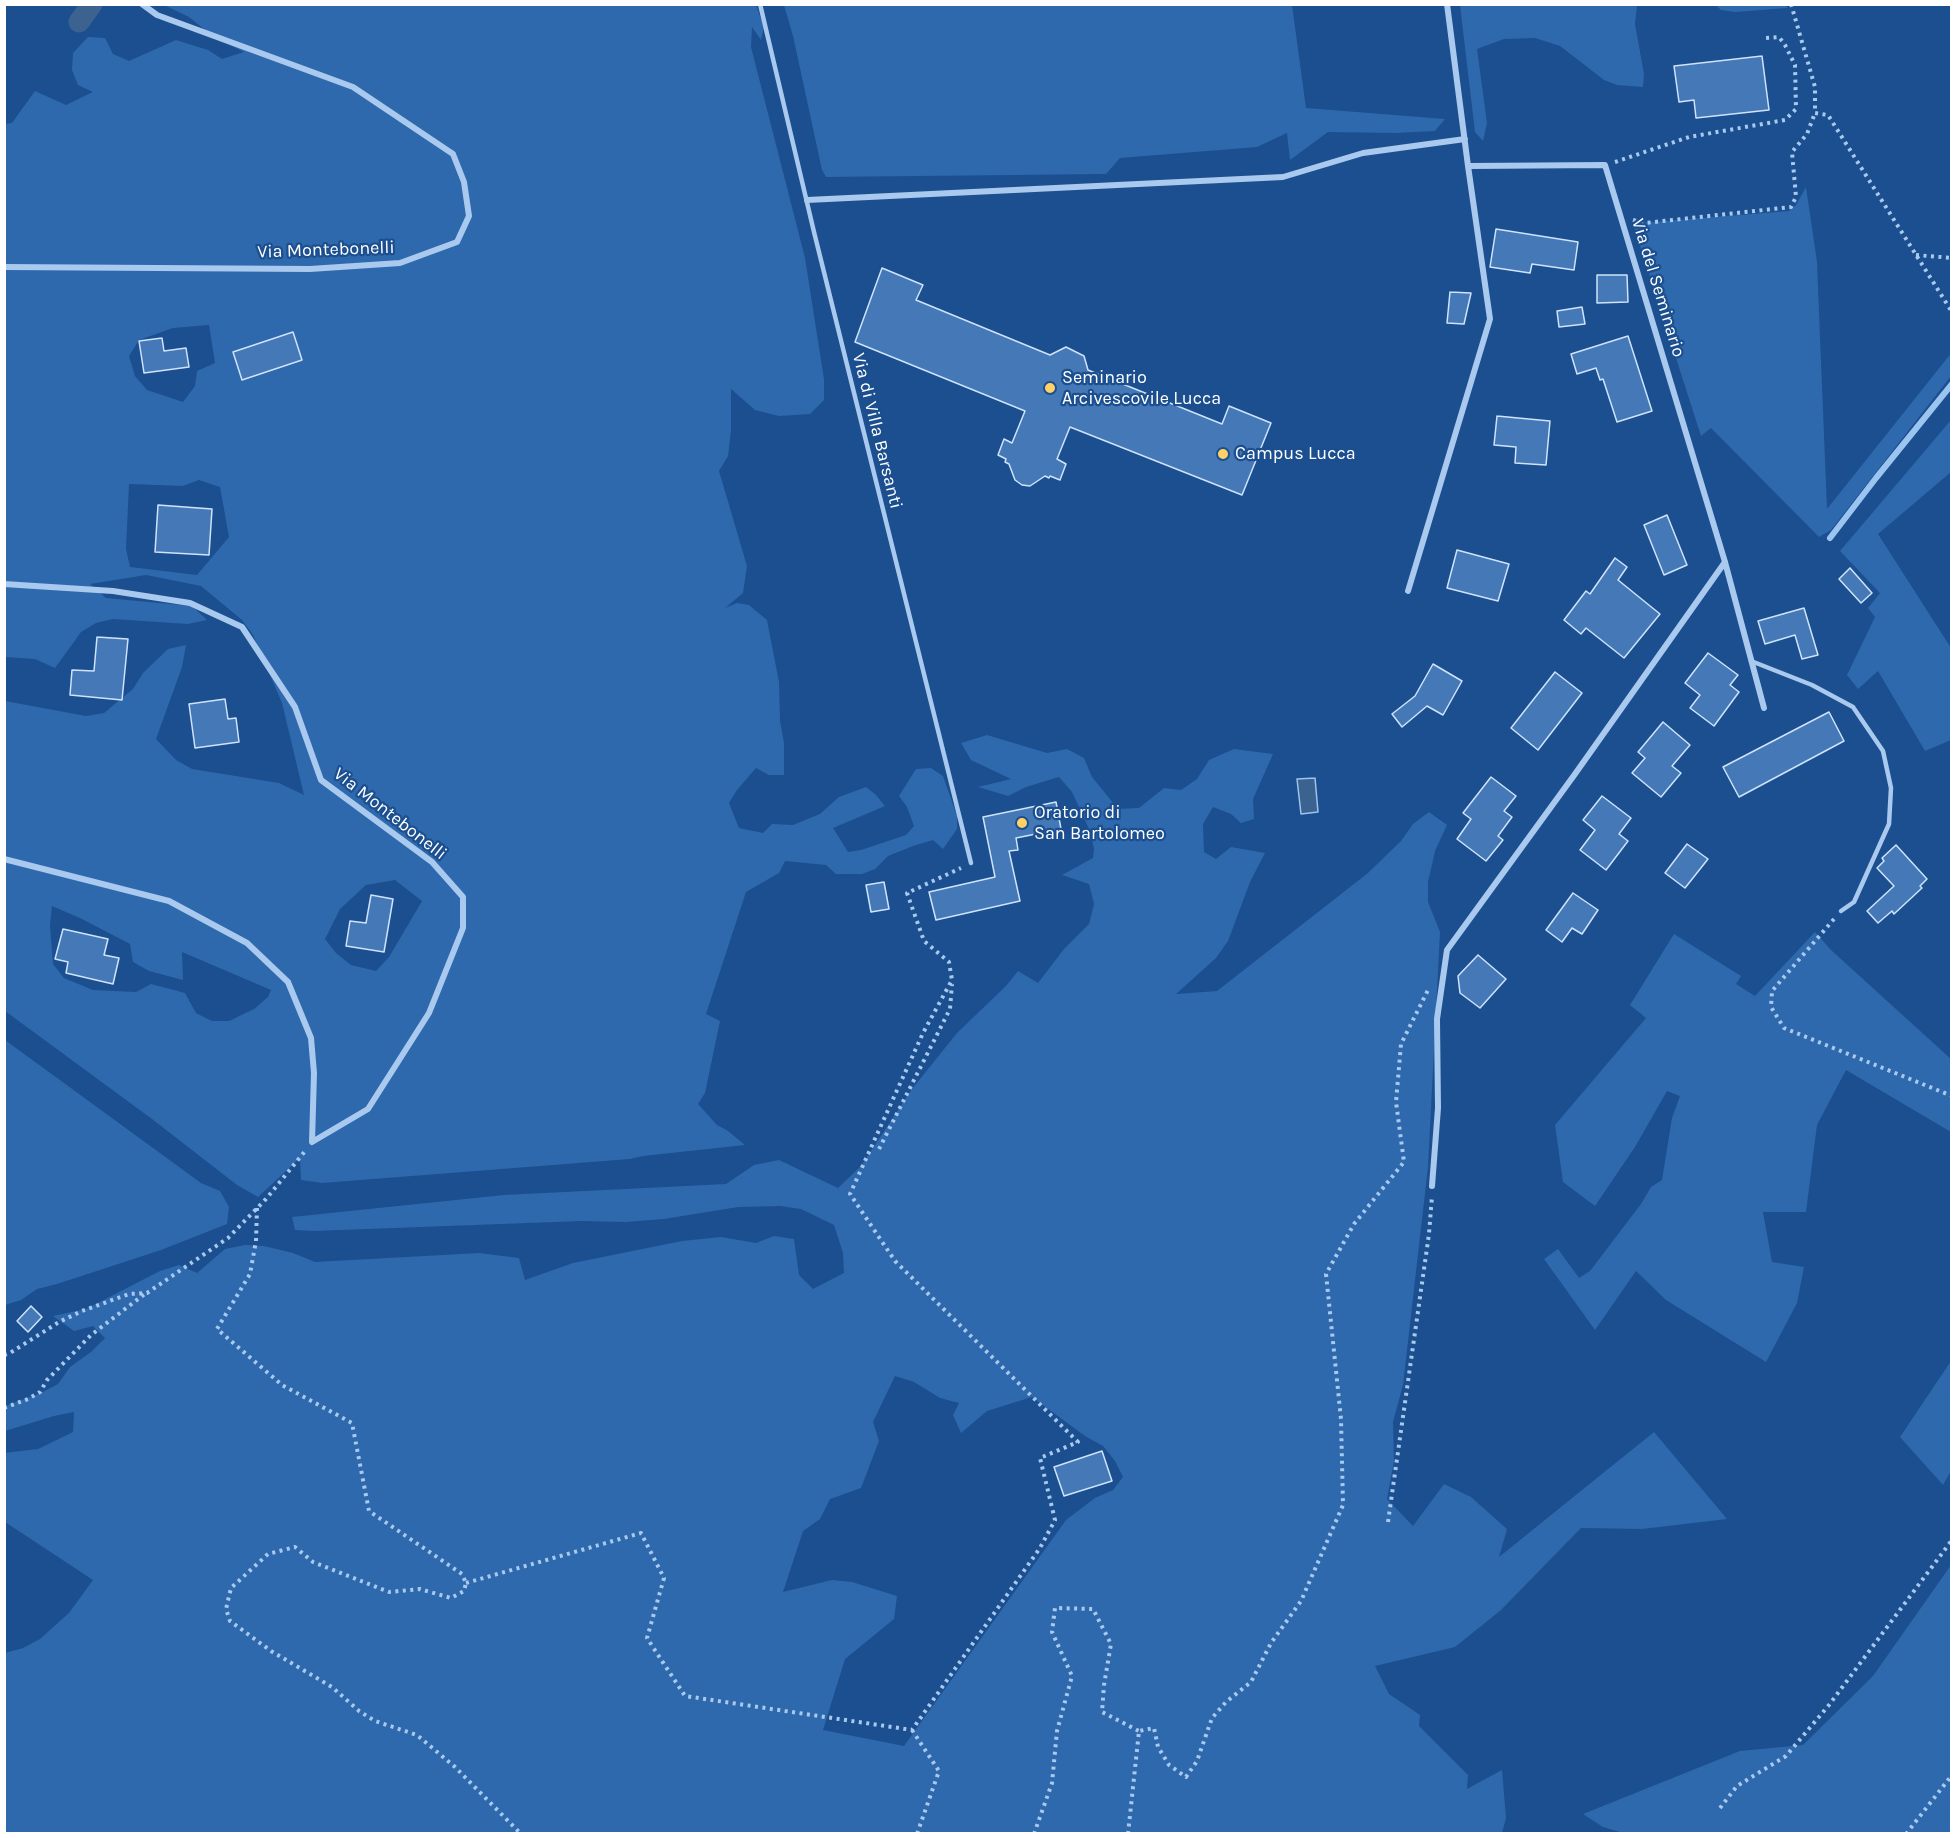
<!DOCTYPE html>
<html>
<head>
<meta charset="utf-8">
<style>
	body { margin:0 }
	#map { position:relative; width:1956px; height:1838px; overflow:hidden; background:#1b4f8f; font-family:Karla,sans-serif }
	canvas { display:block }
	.frame { position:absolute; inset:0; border:6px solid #fff; pointer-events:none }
</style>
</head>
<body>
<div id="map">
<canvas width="1956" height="1838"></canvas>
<div class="frame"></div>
</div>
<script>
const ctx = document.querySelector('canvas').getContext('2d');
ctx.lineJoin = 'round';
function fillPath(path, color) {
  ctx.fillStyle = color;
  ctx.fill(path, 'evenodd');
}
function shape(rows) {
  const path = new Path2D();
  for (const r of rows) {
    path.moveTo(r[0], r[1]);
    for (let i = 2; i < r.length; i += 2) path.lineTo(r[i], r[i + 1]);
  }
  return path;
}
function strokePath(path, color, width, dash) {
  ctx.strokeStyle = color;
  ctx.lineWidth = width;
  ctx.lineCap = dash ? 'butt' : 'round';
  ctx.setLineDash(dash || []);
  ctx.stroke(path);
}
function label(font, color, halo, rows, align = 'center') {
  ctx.font = font + ' Karla,sans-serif';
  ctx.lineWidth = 4.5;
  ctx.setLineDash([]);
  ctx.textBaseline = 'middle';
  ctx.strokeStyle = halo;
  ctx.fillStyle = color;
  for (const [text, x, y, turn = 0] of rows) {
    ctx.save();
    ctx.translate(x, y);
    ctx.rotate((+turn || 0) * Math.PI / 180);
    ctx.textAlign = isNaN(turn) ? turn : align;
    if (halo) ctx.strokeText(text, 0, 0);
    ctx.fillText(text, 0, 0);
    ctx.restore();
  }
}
const green = shape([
	[164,5,756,5,764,27,761,40,752,27,751,47,805,258,824,379,824,400,810,414,779,416,755,410,731,389,731,431,728,456,719,471,747,566,743,593,725,608,737,603,749,605,767,620,779,682,780,721,784,743,784,775,769,775,756,768,737,790,729,803,739,828,763,833,772,824,793,825,820,814,839,797,866,787,876,795,885,806,833,828,848,852,861,850,906,835,914,826,907,807,899,796,916,769,931,768,943,776,957,816,957,829,943,849,933,840,913,846,888,856,875,869,862,874,836,874,826,865,785,861,779,873,746,892,706,1014,720,1021,705,1093,698,1104,717,1125,728,1131,745,1145,643,1156,630,1159,322,1183,301,1180,300,1158,258,1197,237,1185,152,1119,5,1011,5,701,86,716,104,713,133,689,143,673,168,649,186,645,182,667,156,739,176,760,192,769,279,783,304,795,282,703,253,635,242,620,201,586,146,575,90,584,106,598,192,606,207,620,188,624,113,619,96,623,81,632,55,668,35,659,5,657,5,124,12,123,35,91,66,105,93,92,78,85,72,70,73,53,88,37,105,38,113,54,129,61,176,40,208,50,222,59,244,52,214,37,189,17],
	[209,325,215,363,197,371,195,386,183,402,147,390,135,376,129,356,139,340,173,328],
	[199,480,220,487,229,537,197,575,130,567,126,549,129,484,183,486],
	[395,880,422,901,389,957,376,971,351,965,336,953,325,939,340,909,366,885],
	[52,906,82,919,130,944,133,962,149,971,183,980,182,952,271,990,268,997,254,1009,229,1021,212,1021,196,1013,185,993,151,984,136,992,93,990,64,978,53,964,50,925],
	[784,5,1292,5,1306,108,1445,119,1435,131,1395,133,1328,132,1290,160,1287,133,1257,147,1120,158,1106,174,826,177,822,170,793,36],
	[1460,5,1637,5,1635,24,1644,74,1643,87,1617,85,1604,80,1560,46,1535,38,1504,39,1477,49,1487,123,1483,141,1475,132],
	[1787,5,1787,8,1735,12,1721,10,1716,5],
	[1806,187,1817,262,1827,509,1952,352,1951,376,1831,530,1819,537,1711,428,1701,436,1634,227,1640,223,1789,211,1796,205],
	[1951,420,1951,472,1878,534,1951,648,1951,740,1925,751,1878,671,1858,689,1847,675,1875,617,1868,608,1880,593,1840,551],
	[987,735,1047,753,1067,749,1084,758,1092,777,1118,809,1139,808,1164,788,1181,790,1197,779,1209,760,1234,749,1273,754,1253,799,1254,819,1241,823,1231,814,1213,807,1203,824,1204,852,1216,859,1231,847,1265,853,1250,882,1228,941,1216,958,1176,994,1217,991,1368,873,1401,841,1413,824,1429,812,1447,825,1435,851,1428,882,1428,902,1440,932,1428,1167,1403,1385,1393,1422,1394,1461,1387,1499,1413,1526,1444,1484,1471,1497,1507,1529,1499,1557,1654,1432,1727,1519,1642,1529,1581,1528,1501,1610,1455,1647,1375,1666,1389,1694,1420,1715,1419,1726,1468,1775,1467,1789,1502,1770,1506,1818,1502,1833,5,1834,5,1653,23,1648,40,1639,69,1613,93,1580,5,1522,4,1453,38,1449,73,1432,74,1412,54,1416,5,1431,5,1406,41,1393,58,1384,70,1367,91,1352,105,1338,93,1326,74,1331,53,1316,86,1309,160,1271,179,1265,197,1273,225,1249,245,1245,264,1246,293,1253,315,1262,479,1253,519,1258,525,1280,573,1263,682,1241,721,1237,756,1243,774,1236,794,1239,799,1275,813,1289,844,1273,843,1253,834,1225,801,1209,780,1206,738,1207,664,1219,625,1222,581,1221,314,1231,295,1230,292,1217,504,1195,726,1184,754,1165,779,1160,838,1188,861,1166,912,1089,957,1033,1006,986,1018,971,1038,983,1064,949,1089,924,1094,904,1089,884,1062,875,1093,858,1094,848,1089,829,1072,792,1059,777,1026,787,1008,796,978,787,1011,779,971,760,961,743],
	[895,1376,914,1382,940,1398,959,1403,953,1415,961,1433,987,1411,1032,1397,1085,1436,1103,1446,1115,1461,1123,1477,1113,1490,1095,1498,1066,1520,904,1746,823,1730,845,1659,894,1619,897,1596,852,1582,832,1580,783,1592,803,1531,820,1519,830,1499,861,1488,879,1441,873,1422],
	[1815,932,1831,950,1951,1059,1951,1132,1846,1070,1817,1125,1806,1212,1763,1212,1772,1262,1804,1267,1797,1303,1766,1362,1666,1300,1636,1271,1595,1330,1544,1259,1558,1249,1579,1278,1590,1271,1641,1204,1651,1187,1662,1180,1672,1118,1680,1096,1667,1091,1635,1147,1595,1206,1563,1182,1555,1125,1646,1018,1630,1005,1674,934,1741,976,1736,984,1755,996],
	[5,1040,201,1183,220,1191,229,1207,227,1224,161,1250,57,1284,37,1289,21,1300,5,1305,6,1273,4,1271],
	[1951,1361,1951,1471,1943,1485,1900,1437],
	[1951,1565,1951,1833,1623,1833,1603,1827,1583,1814,1740,1751,1803,1745,1873,1676]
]);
const water = shape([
	[1315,778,1318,812,1301,814,1297,779,1315,778]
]);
const stream = shape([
	[1830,538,1876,478,1952,384]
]);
const canal = shape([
	[79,22,92,4]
]);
const building = shape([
	[1762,56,1769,110,1696,118,1694,100,1679,102,1674,66,1762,56],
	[1496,229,1578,242,1574,270,1532,264,1530,273,1490,267,1496,229],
	[882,268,923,285,916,300,1050,355,1066,347,1084,356,1088,370,1222,424,1229,406,1271,423,1242,495,1070,427,1057,459,1066,464,1060,480,1050,476,1049,478,1045,476,1030,486,1022,485,1015,480,1009,464,1005,462,1006,459,998,455,1004,439,1012,443,1025,411,855,342,882,268],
	[1597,275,1627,275,1628,302,1597,303,1597,275],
	[1450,292,1471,293,1464,324,1447,323,1450,292],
	[1582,307,1585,324,1559,327,1557,311,1582,307],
	[293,332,302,360,242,380,233,352,293,332],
	[1628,336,1652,411,1617,422,1603,379,1600,380,1596,368,1577,374,1571,354,1628,336],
	[162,338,164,351,186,348,189,367,144,373,139,341,162,338],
	[1497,416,1550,421,1546,465,1515,463,1516,447,1494,445,1497,416],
	[158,505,212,509,209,555,155,552,158,505],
	[1667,515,1687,565,1664,575,1644,525,1667,515],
	[1457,550,1509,564,1498,601,1447,588,1457,550],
	[1615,558,1627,567,1618,580,1660,614,1624,658,1586,628,1581,634,1564,620,1586,591,1590,594,1615,558],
	[1850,568,1872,593,1861,603,1839,579,1850,568],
	[1804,608,1818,655,1802,659,1795,635,1765,644,1758,621,1804,608],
	[97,637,128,639,122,700,70,695,72,670,94,671,97,637],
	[1708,653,1738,675,1730,685,1739,692,1714,726,1690,708,1700,695,1685,683,1708,653],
	[1433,664,1462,681,1443,715,1427,706,1402,727,1392,714,1415,696,1433,664],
	[1555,672,1582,693,1538,750,1511,728,1555,672],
	[225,699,228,719,236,718,239,742,195,748,189,704,225,699],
	[1829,712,1844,741,1739,797,1723,767,1829,712],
	[1663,722,1690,745,1672,766,1681,773,1661,797,1632,773,1645,758,1638,752,1663,722],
	[1491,777,1516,796,1504,811,1512,817,1498,836,1503,840,1486,861,1457,839,1471,819,1463,813,1491,777],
	[1602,796,1631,818,1619,834,1628,841,1606,870,1580,850,1595,830,1583,820,1602,796],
	[1056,802,1061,829,1016,838,1018,850,1009,851,1020,901,936,920,929,892,995,877,983,817,1056,802],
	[1687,844,1708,859,1685,888,1665,873,1687,844],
	[1896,845,1927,879,1920,886,1922,888,1894,914,1892,911,1878,923,1867,911,1894,886,1877,868,1884,861,1882,858,1896,845],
	[884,882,889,909,871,912,866,885,884,882],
	[1573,893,1598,910,1582,934,1572,928,1562,942,1546,930,1573,893],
	[371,895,393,899,384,952,346,946,350,921,366,923,371,895],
	[63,929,108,939,104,955,119,958,113,984,66,973,68,962,55,959,63,929],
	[1478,955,1506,979,1480,1008,1460,993,1458,976,1478,955],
	[31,1306,42,1317,28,1332,17,1321,31,1306],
	[1102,1451,1112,1481,1064,1496,1054,1467,1102,1451]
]);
const path = shape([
	[1791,4,1815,87,1815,113,1828,115,1952,312],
	[1615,162,1689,137,1785,120,1796,109,1795,65,1785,45,1779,37,1766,38],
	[1633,220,1645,223,1791,207,1796,197,1792,152,1807,134,1815,113],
	[1916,255,1952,258],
	[1834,919,1772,991,1771,1007,1784,1028,1952,1096],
	[879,1149,950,1009,952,984],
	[257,1208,256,1241,250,1274,217,1329,282,1385,352,1423,369,1511,462,1574,466,1583,464,1591,451,1598,420,1589,389,1592,313,1562,295,1547,268,1554,231,1588,226,1609,230,1621,271,1651,332,1687,359,1711,375,1721,417,1735,455,1767,521,1834],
	[4,1355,10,1353,59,1322,82,1311,129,1294,147,1293,228,1238,266,1199,306,1150],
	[4,1408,28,1399,40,1392,47,1380,91,1335,146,1293],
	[1388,1522,1429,1234,1432,1196],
	[466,1583,641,1533,664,1578,647,1638,685,1696,912,1730,1040,1548,1055,1520,1040,1458,1078,1442,895,1261,850,1194,923,1033,952,980,949,962,924,941,907,893,961,868],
	[912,1730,939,1771,917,1834],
	[1720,1808,1737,1786,1786,1756,1829,1705,1952,1540],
	[1034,1834,1052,1783,1057,1731,1072,1676,1052,1632,1055,1608,1093,1609,1111,1644,1104,1685,1102,1712,1139,1731],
	[1128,1834,1139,1731,1154,1728,1158,1747,1169,1765,1186,1777,1197,1761,1212,1718,1226,1702,1251,1682,1271,1643,1301,1601,1343,1505,1341,1419,1326,1274,1354,1224,1404,1162,1396,1102,1401,1044,1428,990],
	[1906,1834,1952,1775]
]);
const service = shape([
	[760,4,814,232,971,863],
	[1751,661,1812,685,1853,707,1883,751,1891,788,1889,824,1854,902,1841,911]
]);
const minor = shape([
	[1447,4,1468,166,1605,165,1725,562,1764,708],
	[807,200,1283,177,1363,153,1465,139],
	[4,267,310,269,400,263,457,242,469,216,464,182,453,154,353,87,157,15,142,4],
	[4,584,113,591,190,603,242,627,295,707,321,780,432,862,463,897,463,928,429,1013,368,1109,312,1142,314,1073,311,1038,288,982,247,943,169,901,4,859],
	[1408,591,1490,319,1468,166],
	[1432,1186,1438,1108,1437,1019,1447,950,1575,774,1725,562]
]);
const markers = [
	[1050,388,6,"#ffd166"],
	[1223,454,6,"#ffd166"],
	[1022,823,6,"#ffd166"]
];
const streetNames = [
	["Via Montebonelli",326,250,-2],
	["Via del Seminario",1658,288,73],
	["Via di Villa Barsanti",877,431,76],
	["Via Montebonelli",390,814,38]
];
const poiNames = [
	["Seminario",1062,378],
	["Arcivescovile Lucca",1062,399],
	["Campus Lucca",1235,454],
	["Oratorio di",1034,813],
	["San Bartolomeo",1034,834]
];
fillPath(green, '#2e69ad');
fillPath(water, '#3c6290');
strokePath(water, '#9cc4f0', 1.5);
strokePath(stream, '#9cc4f0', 6);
strokePath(canal, '#3c6290', 21);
fillPath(building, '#4478b7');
strokePath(building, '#cfe3fa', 1.5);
strokePath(path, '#a9c9ee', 4, [3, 4.5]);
strokePath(service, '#a9c9ee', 4.5);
strokePath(minor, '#a9c9ee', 6);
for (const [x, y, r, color] of markers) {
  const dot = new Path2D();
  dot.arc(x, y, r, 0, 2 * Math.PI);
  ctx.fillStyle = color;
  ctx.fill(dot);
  strokePath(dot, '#1b4f8f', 2);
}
label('18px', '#fff', '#1b4f8f', streetNames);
label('18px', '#fff', '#1b4f8f', poiNames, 'left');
</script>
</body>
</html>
